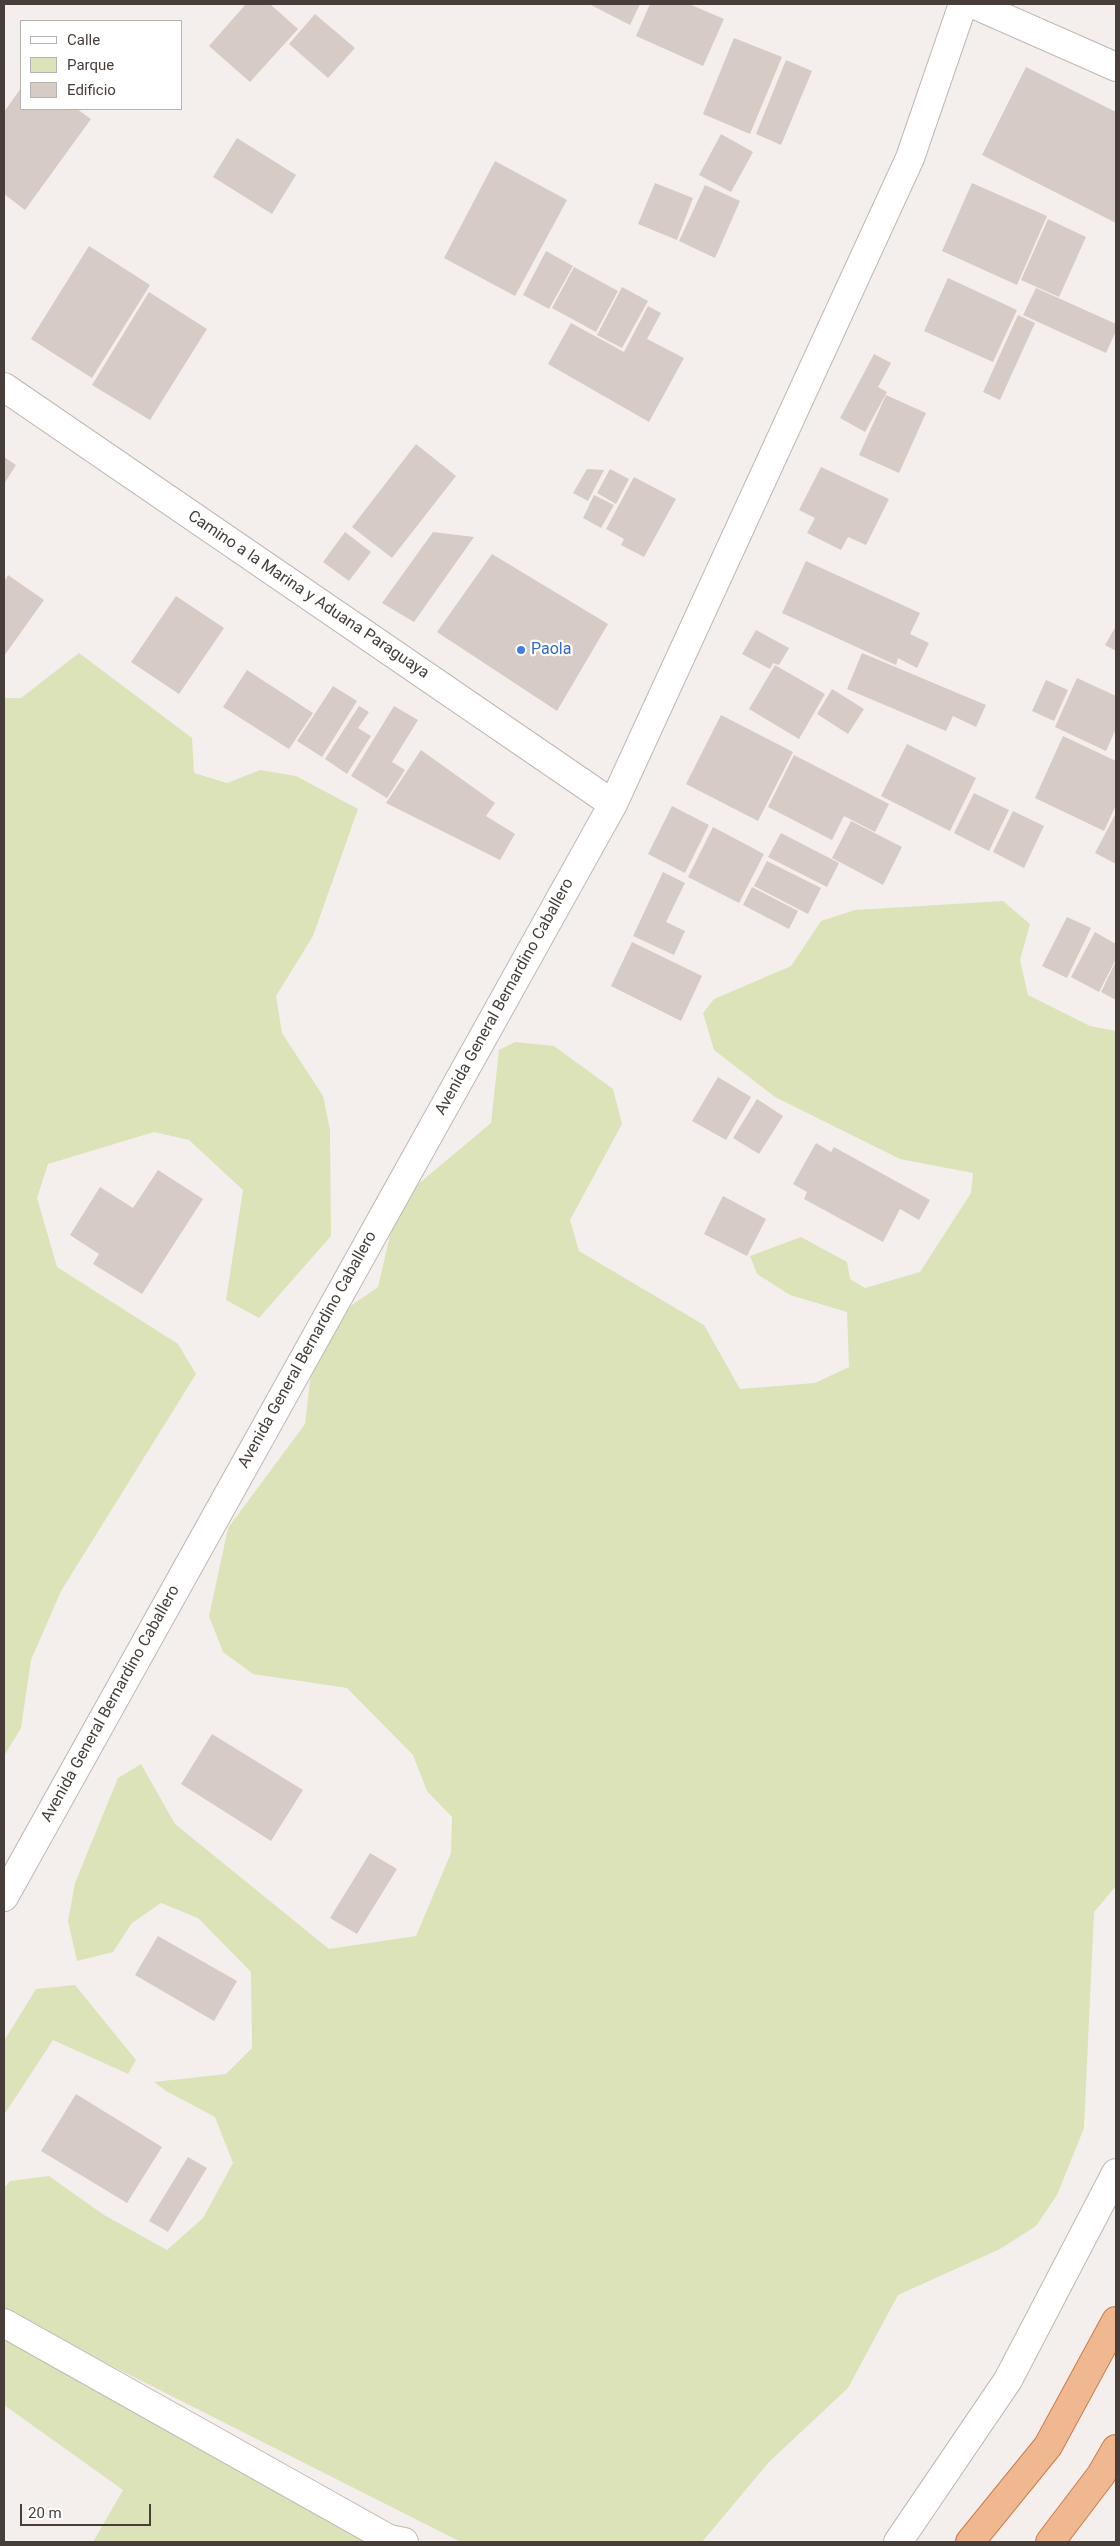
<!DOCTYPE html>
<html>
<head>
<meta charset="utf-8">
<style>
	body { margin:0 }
	#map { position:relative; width:1120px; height:2546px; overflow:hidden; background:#f4efec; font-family:Roboto,sans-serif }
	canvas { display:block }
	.frame { position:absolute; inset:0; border:5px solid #473e3a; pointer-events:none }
	.legend { position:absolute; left:20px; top:20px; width:162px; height:90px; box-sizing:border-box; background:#fff; border:1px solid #b5b2b0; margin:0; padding:6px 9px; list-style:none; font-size:15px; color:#473e3a }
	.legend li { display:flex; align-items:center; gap:10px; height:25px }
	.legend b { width:25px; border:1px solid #b5b2b0 }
	.scale { position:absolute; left:20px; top:2504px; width:131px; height:22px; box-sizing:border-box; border:2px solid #473e3a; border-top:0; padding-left:6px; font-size:15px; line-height:18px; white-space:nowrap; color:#473e3a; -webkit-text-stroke:4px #fff; paint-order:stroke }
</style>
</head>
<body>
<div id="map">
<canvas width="1120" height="2546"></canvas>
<div class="frame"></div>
<ul class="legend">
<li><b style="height:6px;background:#fff"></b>Calle</li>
<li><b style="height:14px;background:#dce3b9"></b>Parque</li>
<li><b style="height:14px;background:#d7cbc5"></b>Edificio</li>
</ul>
<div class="scale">20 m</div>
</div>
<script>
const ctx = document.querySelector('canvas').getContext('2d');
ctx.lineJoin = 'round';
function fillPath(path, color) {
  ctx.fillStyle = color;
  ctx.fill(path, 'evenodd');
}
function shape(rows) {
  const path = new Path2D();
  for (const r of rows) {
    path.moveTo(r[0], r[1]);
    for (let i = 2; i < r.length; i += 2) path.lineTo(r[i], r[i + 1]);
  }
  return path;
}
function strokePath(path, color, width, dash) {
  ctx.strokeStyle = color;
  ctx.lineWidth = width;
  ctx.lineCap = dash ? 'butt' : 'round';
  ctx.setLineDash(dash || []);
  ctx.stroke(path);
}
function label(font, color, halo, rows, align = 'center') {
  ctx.font = font + ' Roboto,sans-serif';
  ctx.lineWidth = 4.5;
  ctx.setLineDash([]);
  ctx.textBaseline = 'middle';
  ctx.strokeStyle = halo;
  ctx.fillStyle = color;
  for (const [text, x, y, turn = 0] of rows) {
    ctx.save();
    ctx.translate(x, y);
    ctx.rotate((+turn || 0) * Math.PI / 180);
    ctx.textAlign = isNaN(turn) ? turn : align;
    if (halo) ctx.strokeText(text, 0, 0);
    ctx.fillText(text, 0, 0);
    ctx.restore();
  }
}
const green = shape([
	[79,653,192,738,194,773,227,783,260,770,296,776,358,809,313,936,276,996,282,1033,323,1096,330,1130,331,1236,259,1318,226,1300,243,1190,189,1140,154,1132,48,1164,37,1198,57,1267,178,1344,196,1374,61,1591,31,1660,21,1728,4,1756,4,698,21,698],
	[1003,901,1030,924,1020,960,1028,995,1090,1026,1116,1031,1116,1886,1094,1912,1084,2128,1057,2195,1036,2226,1000,2249,898,2295,848,2388,769,2462,702,2542,461,2542,96,2358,11,2321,4,2310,4,2188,10,2181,49,2176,104,2215,167,2250,203,2218,233,2163,215,2117,166,2091,154,2082,226,2074,252,2048,251,1972,198,1918,161,1903,132,1923,113,1952,77,1961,68,1921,75,1883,118,1778,141,1764,175,1824,329,1949,416,1936,451,1853,452,1817,427,1791,413,1755,347,1688,253,1674,223,1652,209,1616,228,1528,305,1424,316,1330,378,1287,398,1201,491,1123,499,1050,515,1042,554,1046,613,1089,622,1124,570,1220,579,1251,704,1325,740,1389,815,1383,849,1367,847,1312,790,1295,757,1274,750,1256,801,1237,847,1262,850,1279,865,1288,920,1272,971,1193,973,1173,900,1159,775,1097,714,1050,703,1013,714,999,791,966,821,921,855,910],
	[75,1985,136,2060,128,2074,53,2040,4,2115,4,2041,36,1989],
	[4,2323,404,2542,93,2542,123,2490,4,2405]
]);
const building = shape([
	[246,4,270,4,298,29,250,82,209,46],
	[589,4,640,4,630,25],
	[650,4,689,4,724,19,703,66,636,36],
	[315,14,355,48,328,78,289,44],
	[734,38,782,57,750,134,703,114],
	[786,60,812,71,781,145,756,134],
	[1026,67,1116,112,1116,223,982,155],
	[21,88,21,109,77,109,91,119,25,210,4,194,4,112],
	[721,134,753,152,731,192,699,175],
	[237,138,296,175,272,214,213,177],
	[495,161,567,200,515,296,444,258],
	[655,183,693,198,677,240,638,224],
	[972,183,1047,216,1017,285,942,251],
	[705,185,740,201,715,258,679,241],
	[1048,219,1086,237,1059,297,1021,280],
	[89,246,150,285,92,378,31,339],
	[546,251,573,266,549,309,523,295],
	[574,267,618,291,596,332,552,308],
	[948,278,1017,310,993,362,924,331],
	[622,287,648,301,622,348,597,335],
	[1036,288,1116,324,1116,331,1106,353,1023,315],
	[149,292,207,329,150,420,92,385],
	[648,306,661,313,647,339,684,358,649,422,548,364,571,323,624,352],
	[1018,315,1035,323,1000,400,983,392],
	[874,354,891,363,878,387,887,392,865,432,840,418],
	[886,395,926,413,899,473,859,455],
	[416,444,456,476,392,558,352,527],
	[4,457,16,465,4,484],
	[821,467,889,499,866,545,848,537,841,550,807,533,815,518,799,510],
	[587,469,604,470,588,501,573,493],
	[610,469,629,479,616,504,597,493],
	[634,477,676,499,644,557,621,545,624,539,606,529],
	[594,495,614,505,601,528,583,518],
	[345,532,371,552,349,581,323,562],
	[433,532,474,537,414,622,382,603],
	[492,554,608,624,557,711,437,632],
	[806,561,920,613,910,634,929,643,917,668,898,658,896,665,782,613],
	[8,575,44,600,4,656,4,582],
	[176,596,224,628,179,694,131,662],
	[1116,626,1116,651,1105,645],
	[756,630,789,648,779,665,773,663,770,669,742,654],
	[862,653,986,705,976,727,953,716,946,731,847,689],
	[775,665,825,694,799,739,749,709],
	[247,670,313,713,289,749,223,707],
	[1077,678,1116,696,1116,729,1106,751,1055,727],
	[1046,680,1068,690,1054,721,1032,711],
	[333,686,357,701,322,757,297,741],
	[832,689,864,709,848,734,817,714],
	[359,706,369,712,358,728,371,736,347,774,325,759],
	[394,706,418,720,392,762,405,770,387,798,351,776],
	[721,715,793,752,758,821,686,784],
	[1063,736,1116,761,1116,805,1104,831,1035,798],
	[907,744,976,778,950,831,881,796],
	[421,750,495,803,486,816,515,834,500,860,386,803],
	[794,755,889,804,875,832,844,816,832,840,768,807],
	[974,793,1009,810,989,851,954,833],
	[672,806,709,825,685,873,648,854],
	[1013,811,1044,826,1024,868,993,852],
	[1116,813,1116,864,1095,853],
	[851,821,902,847,883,885,832,858],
	[713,827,764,854,739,903,688,877],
	[781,833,839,863,827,887,768,857],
	[767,861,821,888,808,914,754,886],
	[663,872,685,883,666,922,685,931,674,955,633,936],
	[752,887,798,911,789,929,743,905],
	[1067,917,1091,928,1067,978,1042,966],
	[1095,932,1116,944,1116,959,1099,992,1071,977],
	[632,942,702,976,681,1021,611,986],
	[1116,961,1116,1000,1101,992],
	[718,1077,751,1097,726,1140,692,1121],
	[757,1099,783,1116,759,1154,733,1138],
	[816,1143,831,1152,834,1147,930,1200,919,1220,900,1209,883,1242,804,1199,807,1192,793,1184],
	[158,1170,203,1199,142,1294,93,1264,99,1254,70,1235,100,1187,133,1208],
	[723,1196,766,1219,747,1256,704,1234],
	[212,1734,303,1790,271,1841,181,1784],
	[370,1853,397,1869,357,1934,330,1918],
	[158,1936,237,1981,214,2021,135,1975],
	[76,2094,162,2147,127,2203,41,2151],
	[188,2157,207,2168,168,2232,149,2221]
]);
const minor = shape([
	[973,4,1116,67],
	[613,804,910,158,963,4],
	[4,2323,389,2539,404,2542],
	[898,2542,1008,2380,1116,2173]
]);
const tertiary = shape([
	[4,387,613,804,4,1897]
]);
const trunk = shape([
	[970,2542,1048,2446,1116,2321],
	[1050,2542,1101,2475,1116,2449]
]);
const markers = [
	[521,650,5,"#3f7fe0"]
];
const streetNames = [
	["Camino a la Marina y Aduana Paraguaya",308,595,34],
	["Avenida General Bernardino Caballero",505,997,-61],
	["Avenida General Bernardino Caballero",308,1350,-61],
	["Avenida General Bernardino Caballero",111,1704,-61]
];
const shopNames = [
	["Paola",531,650]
];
fillPath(green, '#dce3b9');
fillPath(building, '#d7cbc5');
strokePath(minor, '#c2b7b2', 30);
strokePath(tertiary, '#c2b7b2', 30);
strokePath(trunk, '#cc7a4d', 30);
strokePath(minor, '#fff', 28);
strokePath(tertiary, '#fff', 28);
strokePath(trunk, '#f0b891', 28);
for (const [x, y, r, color] of markers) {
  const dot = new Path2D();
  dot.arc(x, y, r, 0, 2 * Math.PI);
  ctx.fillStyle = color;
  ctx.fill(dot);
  strokePath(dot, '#fff', 2);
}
label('16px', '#473e3a', '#fff', streetNames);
label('16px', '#366cbe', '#fff', shopNames, 'left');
</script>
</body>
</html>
